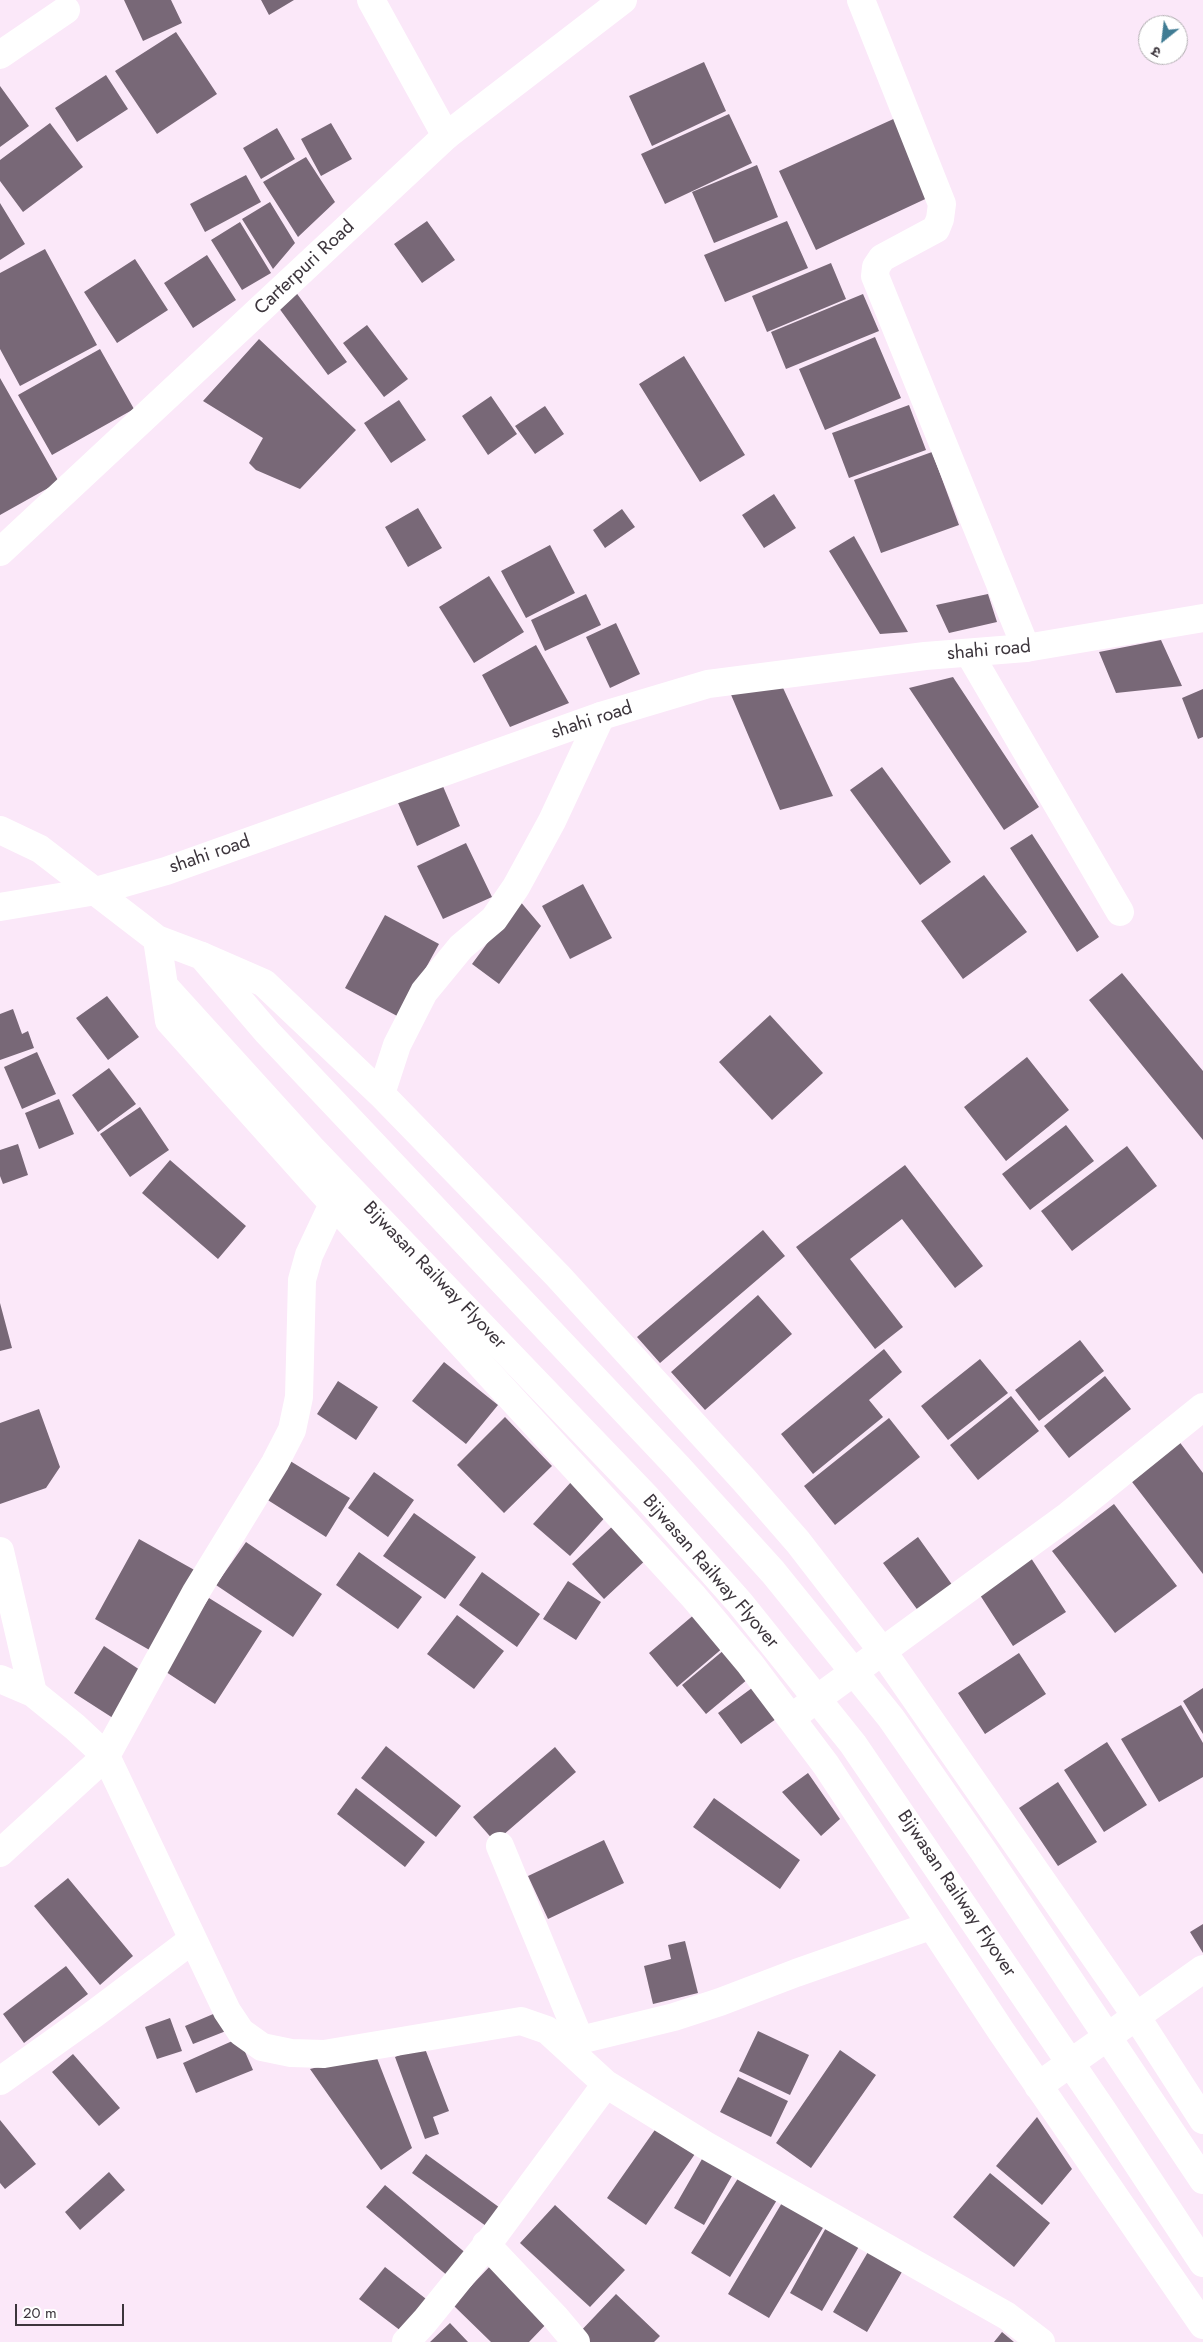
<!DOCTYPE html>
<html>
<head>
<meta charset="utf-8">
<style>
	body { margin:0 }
	#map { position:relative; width:1203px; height:2342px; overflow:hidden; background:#fbe8f9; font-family:Jost,"Noto Sans Devanagari",sans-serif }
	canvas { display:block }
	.north { position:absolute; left:1138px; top:15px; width:50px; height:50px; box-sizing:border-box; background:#fff; border:1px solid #b1aeb1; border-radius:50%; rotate:209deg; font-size:14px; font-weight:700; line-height:20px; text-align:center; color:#3c353c }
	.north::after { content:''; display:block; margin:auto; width:18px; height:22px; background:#407c94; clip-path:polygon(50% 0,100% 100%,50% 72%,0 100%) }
	.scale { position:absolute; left:15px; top:2304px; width:109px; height:22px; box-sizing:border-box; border:2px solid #3c353c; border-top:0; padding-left:6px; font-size:15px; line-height:18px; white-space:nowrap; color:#3c353c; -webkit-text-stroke:4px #fff; paint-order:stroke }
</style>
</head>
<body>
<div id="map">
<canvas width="1203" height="2342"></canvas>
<div class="north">उ</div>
<div class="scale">20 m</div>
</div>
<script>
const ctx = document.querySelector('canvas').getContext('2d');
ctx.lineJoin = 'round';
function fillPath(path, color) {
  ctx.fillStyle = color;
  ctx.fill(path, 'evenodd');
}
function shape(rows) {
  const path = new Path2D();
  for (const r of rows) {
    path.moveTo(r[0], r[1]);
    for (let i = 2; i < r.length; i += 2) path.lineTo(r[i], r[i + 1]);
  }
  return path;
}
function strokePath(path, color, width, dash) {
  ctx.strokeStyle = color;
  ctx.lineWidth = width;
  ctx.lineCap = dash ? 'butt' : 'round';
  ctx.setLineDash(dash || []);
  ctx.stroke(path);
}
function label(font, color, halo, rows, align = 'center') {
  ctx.font = font + ' Jost,sans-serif';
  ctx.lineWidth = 5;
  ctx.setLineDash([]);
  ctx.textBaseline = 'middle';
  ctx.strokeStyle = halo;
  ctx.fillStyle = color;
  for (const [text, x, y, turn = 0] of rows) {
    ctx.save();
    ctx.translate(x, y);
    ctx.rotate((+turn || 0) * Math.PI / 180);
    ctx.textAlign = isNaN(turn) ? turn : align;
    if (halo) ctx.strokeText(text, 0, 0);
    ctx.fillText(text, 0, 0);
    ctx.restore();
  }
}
const building = shape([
	[124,0,171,0,182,23,143,41],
	[261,0,294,0,269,15],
	[176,32,217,94,157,134,115,71],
	[704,62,726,111,652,146,629,96],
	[106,75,128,109,77,142,55,108],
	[0,86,29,126,0,147],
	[729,114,752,163,665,204,641,154],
	[900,116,936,194,816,250,779,171],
	[50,123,83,167,23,212,0,181,0,160],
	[331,123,352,159,321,176,301,139],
	[277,128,295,159,261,179,243,148],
	[306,157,335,202,298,237,263,182],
	[757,165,778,217,714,243,692,192],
	[246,175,261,202,205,232,190,204],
	[270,202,295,243,273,269,242,219],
	[0,203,25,244,0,260],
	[427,221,455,260,422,283,394,244],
	[787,221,808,268,725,302,704,255],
	[240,222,271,273,242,290,211,240],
	[45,249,97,345,20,386,0,349,0,273],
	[207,255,236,300,193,328,164,283],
	[135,259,168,310,117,343,84,292],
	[831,263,846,299,767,332,752,296],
	[295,291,347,362,328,375,276,304],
	[863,294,879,331,786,369,771,332],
	[367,325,408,379,384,397,343,343],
	[875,337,901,398,825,430,799,369],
	[259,339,356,430,300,489,256,470,249,463,263,438,203,401],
	[100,349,134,409,52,455,18,395],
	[684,356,745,455,700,482,639,384],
	[0,378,59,482,0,515],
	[491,396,517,434,488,455,462,416],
	[399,400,426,440,391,463,364,423],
	[909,405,926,450,849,478,832,433],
	[545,406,564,434,535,454,515,426],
	[932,452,959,525,881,553,854,480],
	[774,494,796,528,764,548,742,515],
	[418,508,442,548,408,567,385,527],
	[622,509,635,527,605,548,593,530],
	[854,536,908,632,880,634,829,551],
	[550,545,575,593,526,618,501,571],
	[489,576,524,632,474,663,439,607],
	[586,594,601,625,545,651,531,620],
	[988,594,997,622,949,633,936,605],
	[616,623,640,674,610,688,586,637],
	[1161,640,1182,686,1116,693,1099,652],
	[536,645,569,703,510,727,482,675],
	[778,677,833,796,780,810,729,690],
	[953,677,1039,807,1004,830,909,688],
	[1203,689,1203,737,1198,739,1182,698],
	[882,767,951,862,920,885,850,790],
	[439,777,460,826,417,846,395,796],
	[1032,834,1099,937,1077,952,1010,848],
	[466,843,492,897,443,919,417,866],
	[984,875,1027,932,963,979,921,921],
	[583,884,612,938,570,959,542,906],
	[519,900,541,926,499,984,472,964],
	[385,915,439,944,399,1017,345,988],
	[1122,973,1203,1071,1203,1140,1089,1000],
	[107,996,139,1037,108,1060,76,1018],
	[13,1009,22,1034,28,1031,34,1048,0,1060,0,1014],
	[770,1015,823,1073,772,1120,719,1062],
	[37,1052,56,1094,22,1109,4,1067],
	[1027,1057,1069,1110,1006,1161,964,1107],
	[109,1068,136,1104,98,1132,72,1095],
	[59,1099,74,1134,39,1149,25,1113],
	[140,1107,169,1150,130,1177,100,1134],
	[1066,1125,1094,1161,1030,1210,1002,1174],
	[18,1144,28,1175,3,1184,0,1176,0,1150],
	[1127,1146,1157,1186,1072,1251,1041,1211],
	[170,1160,246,1226,218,1259,142,1193],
	[905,1165,983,1266,955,1288,902,1219,850,1259,903,1327,875,1349,796,1247],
	[763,1230,785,1256,660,1363,637,1337],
	[758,1295,792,1334,705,1410,671,1372],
	[0,1303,12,1348,0,1351],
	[1080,1340,1104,1371,1039,1421,1015,1390],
	[884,1349,902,1372,869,1400,883,1417,813,1474,781,1434],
	[980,1359,1008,1393,948,1440,921,1406],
	[444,1362,498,1405,466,1444,412,1401],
	[1105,1376,1131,1409,1069,1458,1044,1426],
	[338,1381,378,1407,356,1440,317,1414],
	[1011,1396,1039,1431,978,1480,950,1445],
	[39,1409,60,1467,46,1488,0,1504,0,1423],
	[505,1417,552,1466,504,1513,457,1465],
	[889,1418,920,1457,835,1525,804,1486],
	[1178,1440,1203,1473,1203,1574,1129,1478],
	[287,1459,350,1498,326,1537,263,1497],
	[374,1472,414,1500,388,1537,348,1508],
	[572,1481,609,1513,570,1556,533,1524],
	[1114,1504,1177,1586,1115,1633,1052,1551],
	[414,1513,476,1557,445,1599,383,1556],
	[617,1522,649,1557,604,1599,572,1564],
	[918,1537,953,1586,919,1612,883,1563],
	[139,1539,198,1572,153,1652,95,1619],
	[246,1542,322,1594,293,1637,216,1585],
	[359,1552,422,1597,398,1629,336,1585],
	[1031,1558,1066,1612,1013,1646,978,1592],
	[482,1572,540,1614,517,1647,459,1605],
	[568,1581,601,1602,576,1640,543,1619],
	[209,1598,262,1631,215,1704,163,1670],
	[696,1613,724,1647,677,1687,649,1653],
	[457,1615,504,1651,474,1689,427,1654],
	[104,1646,146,1674,116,1720,74,1693],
	[724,1650,748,1679,706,1714,682,1685],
	[1019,1653,1046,1694,985,1734,958,1693],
	[752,1688,776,1719,741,1744,718,1713],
	[1203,1688,1203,1734,1183,1701],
	[1181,1705,1203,1743,1203,1777,1159,1802,1121,1739],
	[1107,1742,1147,1805,1104,1832,1064,1770],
	[386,1746,461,1806,436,1837,361,1778],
	[555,1747,576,1772,495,1842,473,1817],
	[808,1773,840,1819,821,1836,782,1792],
	[1058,1782,1097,1842,1058,1866,1019,1808],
	[356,1788,425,1842,405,1867,337,1814],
	[714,1798,800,1860,780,1889,693,1827],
	[604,1840,624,1883,548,1919,528,1876],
	[68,1878,133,1956,100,1985,34,1906],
	[1203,1924,1203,1953,1190,1932],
	[685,1941,698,1993,653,2004,644,1966,671,1959,668,1945],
	[66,1966,88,1994,24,2043,3,2014],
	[218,2012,226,2031,193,2044,185,2026],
	[170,2018,182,2051,157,2059,145,2027],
	[758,2031,809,2055,790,2095,739,2071],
	[239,2038,253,2070,196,2093,183,2063],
	[424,2046,449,2111,433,2117,439,2134,425,2139,395,2057],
	[840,2050,876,2075,811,2168,776,2143],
	[375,2053,412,2148,381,2170,310,2069],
	[73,2054,120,2108,99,2126,52,2072],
	[738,2077,788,2101,771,2137,720,2112],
	[1037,2117,1072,2169,1042,2205,996,2166],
	[0,2120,36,2164,5,2189,0,2183],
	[659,2124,697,2151,646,2225,607,2198],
	[706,2152,736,2169,704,2225,674,2208],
	[426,2154,507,2213,493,2231,412,2173],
	[109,2172,125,2190,80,2230,65,2212],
	[742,2172,780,2195,730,2277,691,2253],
	[990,2173,1050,2223,1014,2267,953,2217],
	[385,2185,468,2255,449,2277,366,2207],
	[786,2196,827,2221,769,2318,728,2294],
	[555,2205,625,2270,590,2307,520,2243],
	[828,2224,861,2243,822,2311,790,2293],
	[872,2245,906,2265,867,2332,833,2312],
	[492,2264,551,2319,529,2342,491,2342,453,2305],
	[385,2267,430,2302,405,2334,359,2299],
	[616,2294,660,2336,654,2342,582,2342,576,2336],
	[450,2323,468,2342,430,2342],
	[1002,2332,1014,2342,994,2342]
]);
const minor = shape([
	[371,0,446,136],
	[861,0,942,204,940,219,936,229,882,258,876,267,875,276,1026,648],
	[0,55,66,10],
	[969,653,1120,912],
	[202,956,264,983,381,1094,558,1276,744,1480,798,1542,883,1652,1136,2016,1203,2120],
	[164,986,169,1021,333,1204,693,1596,750,1664,826,1765,1001,2031,1203,2325],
	[381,1094,397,1045,424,992,461,947,494,919,516,887,552,821,601,716],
	[0,1551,33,1693],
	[0,1679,33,1693,75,1727,106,1756,227,2011,241,2032,262,2047,291,2053,324,2054,521,2021,547,2030,606,2084,705,2145,1007,2316,1041,2342],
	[799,1712,1069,1515,1203,1407],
	[500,1846,580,2040],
	[0,1853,106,1756,196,1592,275,1463,292,1430,299,1397,302,1280,309,1255,333,1204],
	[566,2045,580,2040,674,2017,720,2002,796,1973,930,1926],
	[0,2081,94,2014,192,1940],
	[1038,2086,1203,1969],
	[486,2244,555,2317,576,2342],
	[406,2342,425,2321,493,2237,606,2084]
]);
const tertiary = shape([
	[0,907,96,891,166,871,601,716,708,684,925,656,1026,648,1203,618]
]);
const secondary = shape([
	[0,552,446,136,623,0],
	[0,830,40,849,157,939,202,956,267,1032,678,1467,773,1572,891,1718,984,1852,1203,2180],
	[157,939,164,986,311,1148,647,1498,740,1603,853,1744,1103,2111,1203,2263]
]);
const streetNames = [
	["Carterpuri Road",305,268,-43],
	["shahi road",989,651,-5],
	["shahi road",592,721,-18],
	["shahi road",210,855,-19],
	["Bijwasan Railway Flyover",434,1276,46],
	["Bijwasan Railway Flyover",710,1572,49],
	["Bijwasan Railway Flyover",956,1894,56]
];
fillPath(building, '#786877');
strokePath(minor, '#fff', 28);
strokePath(tertiary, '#fff', 28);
strokePath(secondary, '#fff', 28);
label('19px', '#3c353c', '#fff', streetNames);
</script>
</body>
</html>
